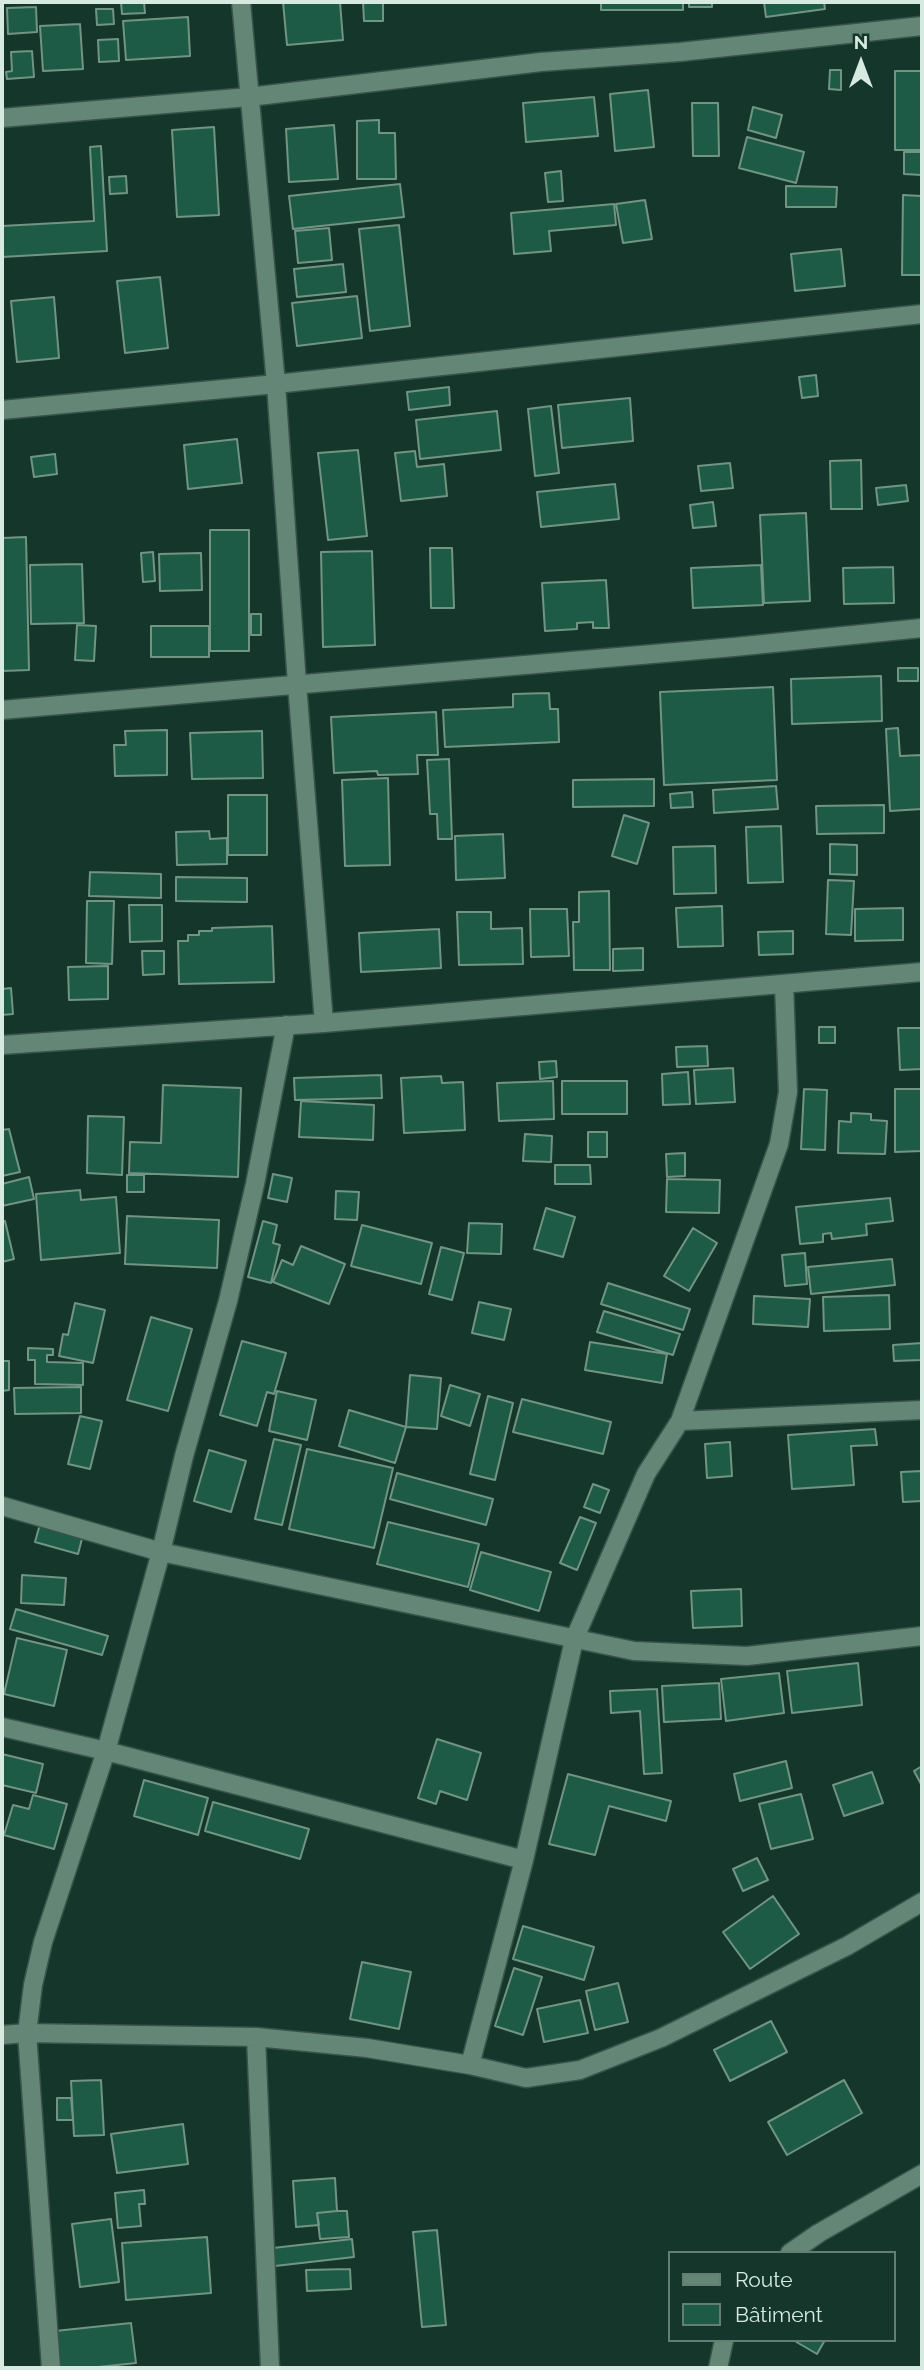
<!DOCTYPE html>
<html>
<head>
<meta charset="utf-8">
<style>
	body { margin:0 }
	#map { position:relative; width:924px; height:2370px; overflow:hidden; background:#15372b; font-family:Raleway,sans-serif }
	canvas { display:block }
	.frame { position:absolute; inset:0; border:4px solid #d7eae2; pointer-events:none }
	.legend { position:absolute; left:668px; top:2251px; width:228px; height:91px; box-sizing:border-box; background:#15372b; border:2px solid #637f74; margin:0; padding:9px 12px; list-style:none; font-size:21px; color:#d7eae2 }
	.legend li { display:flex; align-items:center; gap:14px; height:35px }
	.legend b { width:35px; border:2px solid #637f74 }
	.north { position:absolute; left:826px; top:28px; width:70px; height:70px; -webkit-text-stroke:5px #15372b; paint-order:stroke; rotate:0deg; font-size:19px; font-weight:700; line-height:28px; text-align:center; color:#d7eae2 }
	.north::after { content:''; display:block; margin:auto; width:24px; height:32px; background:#d7eae2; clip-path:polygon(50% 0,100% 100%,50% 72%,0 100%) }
</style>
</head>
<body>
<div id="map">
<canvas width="924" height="2370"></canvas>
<div class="frame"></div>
<ul class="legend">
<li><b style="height:9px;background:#638677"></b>Route</li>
<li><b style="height:19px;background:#1e5b46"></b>Bâtiment</li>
</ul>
<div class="north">N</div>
</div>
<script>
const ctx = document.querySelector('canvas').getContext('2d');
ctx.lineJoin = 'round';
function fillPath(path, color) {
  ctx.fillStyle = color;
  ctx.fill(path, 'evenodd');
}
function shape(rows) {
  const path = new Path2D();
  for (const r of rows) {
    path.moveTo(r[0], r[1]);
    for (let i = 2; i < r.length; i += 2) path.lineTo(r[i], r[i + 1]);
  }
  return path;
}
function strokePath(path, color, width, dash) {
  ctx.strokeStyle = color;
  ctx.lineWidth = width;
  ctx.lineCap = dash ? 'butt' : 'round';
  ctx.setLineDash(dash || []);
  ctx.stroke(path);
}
const building = shape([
	[121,2,144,2,145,13,122,14,121,2],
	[283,2,340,2,343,40,287,45,283,2],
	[363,2,383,2,383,21,364,21,363,2],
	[601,2,683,2,683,10,601,10,601,2],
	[689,2,712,2,712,7,689,7,689,2],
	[764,2,824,2,825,9,766,17,764,2],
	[36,7,37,32,8,34,7,8,36,7],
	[96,9,113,9,114,24,97,25,96,9],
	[188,17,190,56,126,60,123,21,188,17],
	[80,24,83,69,43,71,40,26,80,24],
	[118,39,119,61,99,62,98,40,118,39],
	[32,51,34,77,7,79,6,72,12,71,11,52,32,51],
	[830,70,841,70,841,90,829,89,830,70],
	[895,71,922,71,922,150,895,150,895,71],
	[648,90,654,147,615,151,610,94,648,90],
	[594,97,598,136,526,142,523,103,594,97],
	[692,103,718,103,719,156,693,156,692,103],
	[753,107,782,115,776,138,748,130,753,107],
	[379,120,379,133,395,133,396,179,357,179,357,121,379,120],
	[334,125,338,179,289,182,286,129,334,125],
	[214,127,219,215,177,217,172,130,214,127],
	[747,137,804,152,796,183,739,168,747,137],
	[101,146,107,251,2,257,2,226,94,221,90,147,101,146],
	[904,152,922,152,922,175,904,174,904,152],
	[561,171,563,201,548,202,545,173,561,171],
	[126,176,127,193,110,194,109,177,126,176],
	[400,184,404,217,293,229,289,196,400,184],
	[786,186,837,187,836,207,786,207,786,186],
	[903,195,922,196,922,275,902,275,903,195],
	[645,200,652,239,623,243,616,204,645,200],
	[614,204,616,225,549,231,551,251,514,254,511,213,614,204],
	[399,225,410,326,370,331,359,229,399,225],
	[329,228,332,260,298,263,295,231,329,228],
	[841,249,845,286,795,291,791,254,841,249],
	[343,264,346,292,297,297,294,269,343,264],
	[160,277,168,348,125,353,117,281,160,277],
	[357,296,362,338,297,346,292,303,357,296],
	[54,297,59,358,17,362,11,301,54,297],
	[816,375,818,396,802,398,799,377,816,375],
	[449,387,450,405,409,410,407,392,449,387],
	[630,398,633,441,562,448,558,405,630,398],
	[551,406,559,473,535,476,528,409,551,406],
	[497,411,501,450,420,459,416,420,497,411],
	[237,439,242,483,188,489,184,445,237,439],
	[358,450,367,536,328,540,318,453,358,450],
	[415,451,417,467,444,464,447,496,401,501,395,453,415,451],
	[55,454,57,474,34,477,31,457,55,454],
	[861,460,862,509,831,509,830,461,861,460],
	[730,463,733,488,701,491,698,466,730,463],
	[615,484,619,519,541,527,537,492,615,484],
	[906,485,908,501,878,505,876,488,906,485],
	[713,502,716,526,693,528,690,505,713,502],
	[806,513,810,601,764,603,760,515,806,513],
	[210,530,249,530,249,651,210,651,210,530],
	[26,537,29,670,2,671,2,538,26,537],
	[430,548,452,548,454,608,431,608,430,548],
	[372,551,375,645,323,647,321,552,372,551],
	[153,552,155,581,143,582,141,553,153,552],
	[201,553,202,590,160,591,159,554,201,553],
	[82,564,84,623,31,624,30,565,82,564],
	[761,565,763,605,693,608,691,568,761,565],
	[893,567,894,603,844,604,843,568,893,567],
	[606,580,609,628,593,628,593,622,577,623,577,629,545,631,542,583,606,580],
	[251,614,261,614,261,635,251,635,251,614],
	[77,625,96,626,94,661,75,660,77,625],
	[151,626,209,626,209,657,151,657,151,626],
	[898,668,918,668,918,681,898,681,898,668],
	[881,676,882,721,792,724,791,679,881,676],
	[773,687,777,780,664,785,660,692,773,687],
	[549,693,550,709,558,709,559,742,445,747,443,710,513,707,513,694,549,693],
	[436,712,438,755,417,755,418,774,378,775,377,771,334,773,331,717,436,712],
	[898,728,900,756,922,755,922,809,890,811,886,729,898,728],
	[167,730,167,775,115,776,114,745,126,745,125,731,167,730],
	[262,731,263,778,192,779,190,733,262,731],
	[449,759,452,839,438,839,437,814,430,814,427,760,449,759],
	[388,778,390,865,345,866,342,780,388,778],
	[654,779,654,806,573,807,573,780,654,779],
	[776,786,778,809,714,813,713,790,776,786],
	[692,792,693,807,671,808,670,794,692,792],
	[228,795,267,795,267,855,228,855,228,795],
	[884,805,884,833,817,834,816,806,884,805],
	[624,815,649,823,637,864,612,856,624,815],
	[781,826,783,882,748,883,746,827,781,826],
	[209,831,210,839,227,838,227,864,177,865,176,832,209,831],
	[503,834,505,878,456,880,455,836,503,834],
	[830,844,857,845,857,875,830,874,830,844],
	[715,846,716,893,674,894,673,847,715,846],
	[90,872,161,874,161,898,89,896,90,872],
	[176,877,247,878,247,902,176,901,176,877],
	[828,880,854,881,851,935,826,934,828,880],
	[609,891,610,970,574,970,573,922,579,922,579,892,609,891],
	[87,901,114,901,112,964,86,963,87,901],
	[129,905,162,905,162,941,130,942,129,905],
	[722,906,723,946,678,947,676,908,722,906],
	[903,908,903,940,855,941,855,909,903,908],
	[530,909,567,909,569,956,531,957,530,909],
	[457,912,491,912,491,929,522,928,523,964,459,965,457,912],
	[272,926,274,982,179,984,178,941,188,941,188,935,199,935,199,931,212,931,212,928,272,926],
	[439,929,441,968,361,972,359,933,439,929],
	[793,931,793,954,759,955,758,932,793,931],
	[643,948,643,970,613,971,613,949,643,948],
	[142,951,164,951,164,974,143,975,142,951],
	[108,966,108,999,69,1000,68,967,108,966],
	[11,988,13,1014,2,1015,2,989,11,988],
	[819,1027,835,1027,835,1043,819,1043,819,1027],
	[898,1028,922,1028,922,1069,900,1070,898,1028],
	[707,1046,708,1066,677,1067,676,1047,707,1046],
	[556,1061,557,1077,540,1079,539,1062,556,1061],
	[733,1068,735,1102,696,1104,694,1070,733,1068],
	[688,1072,690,1104,663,1105,662,1074,688,1072],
	[381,1075,382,1098,295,1100,294,1078,381,1075],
	[441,1076,442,1083,463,1082,465,1130,404,1133,401,1078,441,1076],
	[553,1081,554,1119,499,1121,497,1083,553,1081],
	[562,1081,627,1081,627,1114,562,1114,562,1081],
	[163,1085,241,1088,238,1177,129,1173,130,1142,161,1143,163,1085],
	[804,1089,827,1090,825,1150,801,1149,804,1089],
	[895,1089,922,1089,922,1151,895,1152,895,1089],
	[301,1101,374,1105,373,1140,299,1137,301,1101],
	[851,1113,871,1114,871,1120,887,1121,885,1154,838,1153,839,1121,851,1122,851,1113],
	[88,1116,124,1117,122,1175,87,1173,88,1116],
	[9,1129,20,1172,2,1176,2,1130,9,1129],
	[588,1132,607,1132,607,1157,588,1157,588,1132],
	[525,1134,552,1136,551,1162,523,1161,525,1134],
	[685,1153,685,1176,667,1177,666,1154,685,1153],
	[555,1165,590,1165,591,1184,555,1184,555,1165],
	[273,1174,292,1178,287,1202,268,1198,273,1174],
	[127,1175,144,1175,144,1192,127,1192,127,1175],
	[29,1177,34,1199,2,1206,2,1184,29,1177],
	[667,1179,720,1180,719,1213,666,1212,667,1179],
	[80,1190,81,1200,116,1197,120,1253,41,1260,36,1194,80,1190],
	[336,1191,359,1192,357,1220,335,1219,336,1191],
	[890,1198,893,1221,866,1224,867,1235,832,1239,831,1233,823,1234,823,1242,800,1244,796,1207,890,1198],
	[546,1208,575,1217,563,1257,534,1249,546,1208],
	[127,1216,219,1220,217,1268,125,1264,127,1216],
	[5,1221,14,1259,2,1262,2,1222,5,1221],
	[263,1221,277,1225,273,1243,280,1245,271,1283,248,1277,263,1221],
	[469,1223,502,1224,501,1254,467,1253,469,1223],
	[362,1225,432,1243,421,1284,351,1266,362,1225],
	[693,1228,717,1243,689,1291,664,1276,693,1228],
	[301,1246,345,1264,329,1304,273,1282,282,1260,293,1265,301,1246],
	[441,1247,464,1253,452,1300,429,1294,441,1247],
	[805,1253,807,1284,785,1286,782,1255,805,1253],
	[892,1259,895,1285,811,1294,808,1267,892,1259],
	[608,1283,690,1309,683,1330,601,1304,608,1283],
	[889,1295,890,1329,824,1331,823,1297,889,1295],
	[754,1296,810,1299,808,1327,753,1324,754,1296],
	[479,1302,511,1309,504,1340,472,1333,479,1302],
	[75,1303,105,1310,93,1363,59,1356,63,1334,68,1335,75,1303],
	[604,1311,680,1334,673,1355,597,1332,604,1311],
	[151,1317,192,1329,168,1411,127,1400,151,1317],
	[242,1341,286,1353,274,1394,267,1392,257,1426,220,1415,242,1341],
	[590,1342,667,1354,662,1383,585,1370,590,1342],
	[922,1343,922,1360,894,1361,893,1345,922,1343],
	[28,1348,53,1349,53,1355,47,1355,47,1362,83,1363,83,1385,35,1384,35,1360,28,1360,28,1348],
	[2,1361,9,1361,9,1390,2,1391,2,1361],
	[410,1375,441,1378,437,1429,406,1427,410,1375],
	[450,1385,480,1394,470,1426,441,1416,450,1385],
	[81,1387,81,1413,15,1414,14,1388,81,1387],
	[277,1391,316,1400,307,1440,269,1431,277,1391],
	[488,1396,513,1403,495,1480,470,1474,488,1396],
	[522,1399,611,1422,603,1454,513,1432,522,1399],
	[349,1410,406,1427,395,1463,339,1446,349,1410],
	[80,1416,102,1421,90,1469,68,1464,80,1416],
	[875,1429,877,1445,851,1446,854,1485,792,1489,788,1435,875,1429],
	[274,1439,301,1445,282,1525,255,1519,274,1439],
	[730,1442,732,1476,707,1478,705,1444,730,1442],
	[307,1449,393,1468,374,1548,289,1529,307,1449],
	[209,1450,246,1461,231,1512,194,1501,209,1450],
	[922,1471,922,1501,903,1502,901,1472,922,1471],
	[397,1473,493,1499,486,1525,390,1499,397,1473],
	[593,1484,609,1490,600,1513,584,1507,593,1484],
	[580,1517,596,1523,577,1570,560,1563,580,1517],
	[388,1522,479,1544,468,1587,377,1564,388,1522],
	[40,1524,83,1535,78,1554,35,1542,40,1524],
	[481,1552,551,1572,539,1611,470,1590,481,1552],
	[22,1575,66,1578,64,1605,21,1603,22,1575],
	[741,1589,742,1626,693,1628,691,1591,741,1589],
	[16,1609,108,1636,102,1655,10,1629,16,1609],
	[17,1638,67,1650,54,1706,4,1694,17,1638],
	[858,1663,862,1705,792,1713,787,1671,858,1663],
	[779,1673,784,1713,726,1721,721,1679,779,1673],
	[719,1683,721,1719,664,1722,662,1686,719,1683],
	[657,1689,662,1773,644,1774,640,1711,611,1713,610,1691,657,1689],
	[437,1739,481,1753,467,1800,440,1791,436,1804,418,1798,437,1739],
	[2,1754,43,1764,36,1793,2,1785,2,1754],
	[786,1761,792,1788,740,1801,734,1774,786,1761],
	[922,1766,922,1786,914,1771,922,1766],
	[872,1772,883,1803,844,1816,833,1785,872,1772],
	[568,1774,671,1801,666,1821,609,1806,595,1855,549,1844,568,1774],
	[144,1780,208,1798,198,1835,134,1816,144,1780],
	[801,1794,813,1839,771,1849,759,1804,801,1794],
	[33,1795,67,1804,54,1849,4,1835,13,1805,29,1809,33,1795],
	[213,1802,309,1829,300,1859,205,1831,213,1802],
	[757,1858,768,1880,743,1891,733,1869,757,1858],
	[773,1896,799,1934,750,1969,723,1932,773,1896],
	[523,1926,594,1947,584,1980,513,1959,523,1926],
	[362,1962,411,1972,399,2029,350,2019,362,1962],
	[514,1968,542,1977,523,2035,495,2026,514,1968],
	[618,1983,628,2022,595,2030,586,1991,618,1983],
	[580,2000,588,2033,544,2042,537,2009,580,2000],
	[771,2021,787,2052,730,2081,714,2050,771,2021],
	[101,2080,104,2135,74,2136,71,2081,101,2080],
	[844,2080,862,2113,787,2155,768,2122,844,2080],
	[57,2098,71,2098,73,2120,57,2120,57,2098],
	[183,2124,188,2164,117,2173,111,2134,183,2124],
	[335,2178,337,2211,317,2213,319,2225,296,2227,293,2181,335,2178],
	[144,2190,145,2204,139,2204,141,2226,118,2228,115,2193,144,2190],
	[337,2211,347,2211,349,2237,320,2239,317,2213,337,2211],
	[111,2219,119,2282,80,2287,72,2224,111,2219],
	[437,2230,446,2325,422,2327,413,2232,437,2230],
	[207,2237,211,2293,126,2300,122,2243,207,2237],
	[352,2239,354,2257,275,2266,273,2248,352,2239],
	[350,2269,351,2289,307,2291,306,2270,350,2269],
	[131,2323,136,2363,89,2368,59,2368,55,2331,131,2323],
	[793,2340,825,2340,817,2354,793,2340]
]);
const street = shape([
	[241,2,276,384,297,684,324,1023],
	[2,118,249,97,541,62,680,52,922,26],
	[2,410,276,384,922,314],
	[2,710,734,647,922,628],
	[2,1045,324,1023,922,972],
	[680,1421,922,1410],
	[2,1506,161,1552,634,1651,747,1656,922,1636],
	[2,1727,106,1751,524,1860],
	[2,2035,27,2033,256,2037,367,2048,470,2065,526,2078,580,2070,661,2038,847,1946,922,1902],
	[256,2037,270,2368],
	[470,2065,524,1860,574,1640,646,1474,680,1421,779,1144,788,1092,784,984],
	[790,2253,819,2233,922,2174],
	[51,2368,27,2033,33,1985,43,1942,106,1751,161,1552,184,1456,228,1301,255,1184,286,1025],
	[718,2368,724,2340]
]);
fillPath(building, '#1e5b46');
strokePath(building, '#719485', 2);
strokePath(street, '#385349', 21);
strokePath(street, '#638677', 18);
</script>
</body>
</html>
